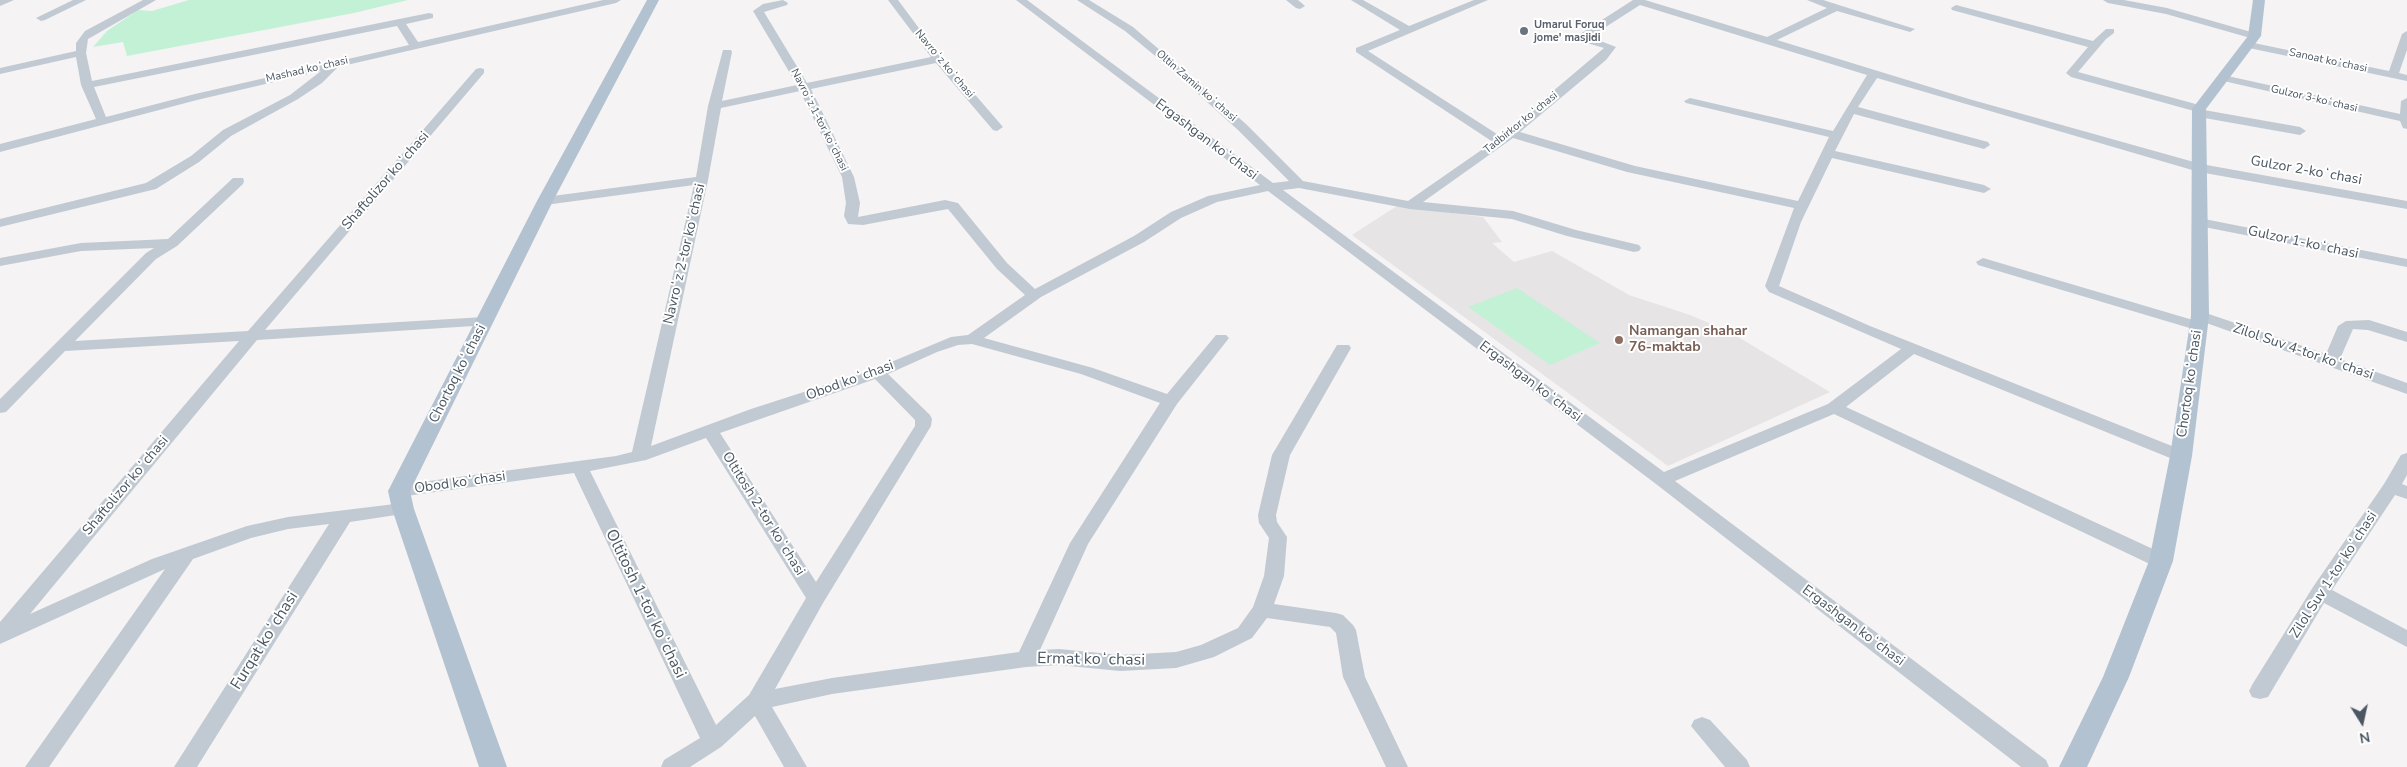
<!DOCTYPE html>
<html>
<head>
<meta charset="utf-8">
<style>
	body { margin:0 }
	#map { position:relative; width:2407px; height:767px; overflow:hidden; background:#f5f3f3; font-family:"Nunito Sans",sans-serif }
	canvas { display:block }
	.north { position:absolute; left:2337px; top:697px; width:50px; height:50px; -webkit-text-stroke:4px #fff; paint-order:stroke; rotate:170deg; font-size:14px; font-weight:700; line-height:20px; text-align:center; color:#4a5661 }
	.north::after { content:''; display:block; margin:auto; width:18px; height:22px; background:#4a5661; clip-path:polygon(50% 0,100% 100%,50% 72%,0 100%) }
</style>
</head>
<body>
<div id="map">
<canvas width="2407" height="767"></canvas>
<div class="north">N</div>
</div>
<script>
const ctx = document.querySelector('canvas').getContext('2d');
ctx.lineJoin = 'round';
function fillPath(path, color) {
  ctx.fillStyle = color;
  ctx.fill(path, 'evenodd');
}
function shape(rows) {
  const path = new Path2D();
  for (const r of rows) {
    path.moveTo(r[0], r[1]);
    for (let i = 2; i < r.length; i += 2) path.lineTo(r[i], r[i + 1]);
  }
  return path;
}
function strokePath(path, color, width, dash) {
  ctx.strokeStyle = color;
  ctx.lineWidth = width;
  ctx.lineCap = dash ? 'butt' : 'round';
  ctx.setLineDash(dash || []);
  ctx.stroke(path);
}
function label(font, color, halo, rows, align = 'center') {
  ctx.font = font + ' "Nunito Sans",sans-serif';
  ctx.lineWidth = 4;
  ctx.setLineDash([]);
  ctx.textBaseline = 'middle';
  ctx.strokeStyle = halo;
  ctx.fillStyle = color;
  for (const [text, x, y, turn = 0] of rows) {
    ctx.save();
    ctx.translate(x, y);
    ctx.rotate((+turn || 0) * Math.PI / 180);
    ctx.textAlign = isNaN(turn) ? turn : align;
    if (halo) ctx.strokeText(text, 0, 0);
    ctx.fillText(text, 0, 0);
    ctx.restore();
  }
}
const education = shape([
	[1397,206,1483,217,1502,242,1492,243,1514,262,1552,251,1629,295,1690,315,1728,331,1830,392,1668,466,1352,235]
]);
const green = shape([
	[189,0,408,0,354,13,127,56,123,42,93,47,107,31,138,10,152,11],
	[1517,288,1600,343,1550,365,1468,307]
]);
const minor = shape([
	[0,0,14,0,0,6,0,0],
	[73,0,86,0,45,20,41,21,36,18,73,0],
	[143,0,156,0,88,39,86,53,92,81,429,13,433,14,433,18,406,24,418,42,603,0,621,0,616,3,338,67,322,83,298,99,231,136,199,162,156,189,0,227,0,219,146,183,191,156,223,130,290,95,321,71,197,100,0,152,0,144,96,119,81,85,76,57,0,74,0,68,76,51,76,43,85,31,143,0],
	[397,26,409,45,195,94,106,117,94,87,397,26],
	[783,0,788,3,787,5,764,12,807,83,931,57,888,0,898,0,927,39,1003,127,997,131,993,130,936,63,811,89,854,177,860,203,858,217,945,200,958,203,1007,263,1035,289,1134,236,1171,212,1208,196,1260,185,1016,0,1027,0,1273,183,1289,181,1238,130,1165,64,1125,31,1077,0,1089,0,1133,27,1246,124,1303,181,1408,201,1493,142,1356,52,1356,48,1400,30,1351,0,1363,0,1409,26,1474,0,1488,0,1368,51,1500,136,1604,48,1577,40,1577,36,1633,0,1645,0,1767,37,1827,8,1807,0,1823,0,1915,29,1910,32,1837,11,1777,40,1969,99,2201,164,2407,201,2407,209,2199,172,1877,78,1858,107,1988,142,1990,145,1984,149,1854,114,1835,151,1984,185,1991,189,1984,193,1832,158,1801,222,1779,286,1870,326,2187,452,2190,456,2187,460,2181,462,2175,460,1914,354,1846,407,2168,556,2171,561,2168,566,2161,568,2154,566,1834,414,1675,481,2046,760,2049,767,2021,767,1656,484,1268,191,1217,202,1181,218,1144,242,1041,297,984,338,1093,368,1167,394,1216,335,1226,335,1229,338,1177,404,1088,544,1040,650,1059,649,1120,655,1176,652,1201,645,1238,628,1253,607,1264,576,1269,538,1259,523,1258,515,1272,455,1337,345,1349,345,1351,348,1290,455,1276,515,1277,522,1287,537,1284,576,1274,604,1336,613,1343,615,1353,625,1356,630,1365,677,1408,767,1386,767,1343,677,1336,633,1330,627,1267,618,1252,638,1214,657,1176,668,1120,671,1059,665,1026,667,832,694,772,707,807,767,784,767,755,716,721,747,690,767,661,767,664,760,700,738,574,473,399,497,393,495,390,491,393,487,399,485,616,456,632,452,694,185,545,205,538,201,545,197,696,177,708,106,723,50,731,50,732,52,722,101,797,85,753,11,763,4,783,0],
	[1640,5,1867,75,1833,131,1690,98,1684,101,1686,103,1829,137,1798,201,1635,166,1520,132,1606,60,1616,47,1590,37,1640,5],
	[800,91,842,177,846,203,844,216,848,224,863,225,948,209,997,269,1025,295,968,335,951,337,872,370,751,409,651,446,708,180,721,108,800,91],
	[1513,138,1627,172,1794,208,1765,286,1769,292,1901,349,1828,404,1664,472,1283,190,1299,188,1410,209,1512,219,1567,236,1634,252,1639,251,1641,248,1639,245,1576,230,1513,211,1423,202,1513,138],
	[972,344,1081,374,1160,403,1070,543,1019,652,832,678,775,689,823,603,931,426,932,419,930,415,888,374,937,352,958,345,972,344],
	[875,379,915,420,915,426,816,582,720,433,875,379],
	[706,438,806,598,749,695,716,725,590,471,646,460,706,438],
	[1286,0,1298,0,1305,6,1300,9,1296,8,1286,0],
	[2103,0,2124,0,2167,8,2258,34,2259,36,2254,39,2166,14,2108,3,2103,0],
	[1956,5,2093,41,2106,29,2114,29,2114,33,2106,39,2078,72,2203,106,2204,110,2300,127,2306,131,2300,135,2199,117,2195,116,2194,111,2071,77,2066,73,2088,47,1952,10,1951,8,1956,5],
	[2407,31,2407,50,2399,73,2407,75,2407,81,2249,48,2244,45,2249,42,2389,71,2402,34,2407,31],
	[480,68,484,69,484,73,265,330,484,317,492,322,489,325,257,340,30,614,152,559,247,526,288,517,403,503,409,505,412,509,409,513,350,522,197,767,174,767,329,524,288,529,251,538,193,559,49,767,25,767,165,569,0,644,0,622,239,341,65,351,6,412,0,413,0,399,146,253,154,248,81,251,0,266,0,258,81,243,168,239,233,178,243,178,244,181,243,184,177,246,156,259,75,341,248,331,476,69,480,68],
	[2223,75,2400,114,2401,101,2407,98,2407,129,2403,128,2400,121,2219,80,2217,78,2223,75],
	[2199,218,2407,259,2407,267,2194,225,2192,222,2194,219,2199,218],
	[1983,258,2203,323,2206,326,2203,329,2193,329,1978,265,1976,262,1983,258],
	[2200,311,2326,354,2338,326,2346,321,2369,320,2407,332,2407,342,2368,330,2353,329,2340,359,2407,383,2407,394,2195,319,2192,316,2200,311],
	[2407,453,2407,475,2402,484,2407,486,2407,499,2395,495,2332,590,2407,630,2407,647,2324,603,2268,697,2260,699,2252,697,2249,691,2252,685,2313,587,2384,484,2401,455,2407,453],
	[1702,717,1710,720,1747,760,1750,767,1725,767,1691,726,1694,720,1702,717]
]);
const major = shape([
	[647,0,659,0,553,201,410,491,414,509,507,767,479,767,392,509,388,491,537,201,647,0],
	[2253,0,2265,0,2261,36,2206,109,2209,316,2192,456,2173,561,2129,677,2087,767,2059,767,2103,677,2149,561,2170,456,2191,316,2192,109,2248,36,2253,0]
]);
const markers = [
	[1524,31,5,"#6b7280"],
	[1619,340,5,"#8d6e63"]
];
const farWorshipnames = [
	["Umarul Foruq",1534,25],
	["jome' masjidi",1534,38]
];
const farStreetnames = [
	["Sanoat koʻchasi",2328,61,12],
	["Navroʻz koʻchasi",944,64,50],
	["Mashad koʻchasi",307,70,-13],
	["Oltin Zamin koʻchasi",1196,86,41],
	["Gulzor 3-koʻchasi",2314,99,13],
	["Navroʻz 1-tor koʻchasi",819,120,63],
	["Tadbirkor koʻchasi",1521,123,-39]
];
const streetNames = [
	["Ergashgan koʻchasi",1206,140,37],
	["Gulzor 2-koʻchasi",2306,171,10],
	["Shaftolizor koʻchasi",386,181,-49],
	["Gulzor 1-koʻchasi",2303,243,12],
	["Navroʻz 2-tor koʻchasi",685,254,-77],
	["Zilol Suv 4-tor koʻchasi",2303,352,19],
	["Chortoq koʻchasi",458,374,-63],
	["Obod koʻchasi",850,381,-20],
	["Ergashgan koʻchasi",1530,382,37],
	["Chortoq koʻchasi",2190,384,-82],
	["Obod koʻchasi",460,483,-8],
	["Shaftolizor koʻchasi",126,486,-50],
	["Oltitosh 2-tor koʻchasi",763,514,58],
	["Zilol Suv 1-tor koʻchasi",2334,575,-57],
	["Ergashgan koʻchasi",1853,626,37]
];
const educationNames = [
	["Namangan shahar",1629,332],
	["76-maktab",1629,348]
];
const nearStreetnames = [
	["Oltitosh 1-tor koʻchasi",645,604,64],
	["Furqat koʻchasi",265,641,-58],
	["Ermat koʻchasi",1091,660,1]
];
fillPath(education, '#e6e4e5');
fillPath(green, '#c3f1d5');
fillPath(minor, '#c1cad2');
fillPath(major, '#b3c2d1');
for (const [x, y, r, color] of markers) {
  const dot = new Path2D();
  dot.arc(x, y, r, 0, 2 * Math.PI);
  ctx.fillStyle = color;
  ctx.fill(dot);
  strokePath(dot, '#fff', 2);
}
label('bold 11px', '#5b616d', '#fff', farWorshipnames, 'left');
label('11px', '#4a5661', '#fff', farStreetnames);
label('14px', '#4a5661', '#fff', streetNames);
label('bold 14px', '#785e54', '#fff', educationNames, 'left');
label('16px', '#4a5661', '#fff', nearStreetnames);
</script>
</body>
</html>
